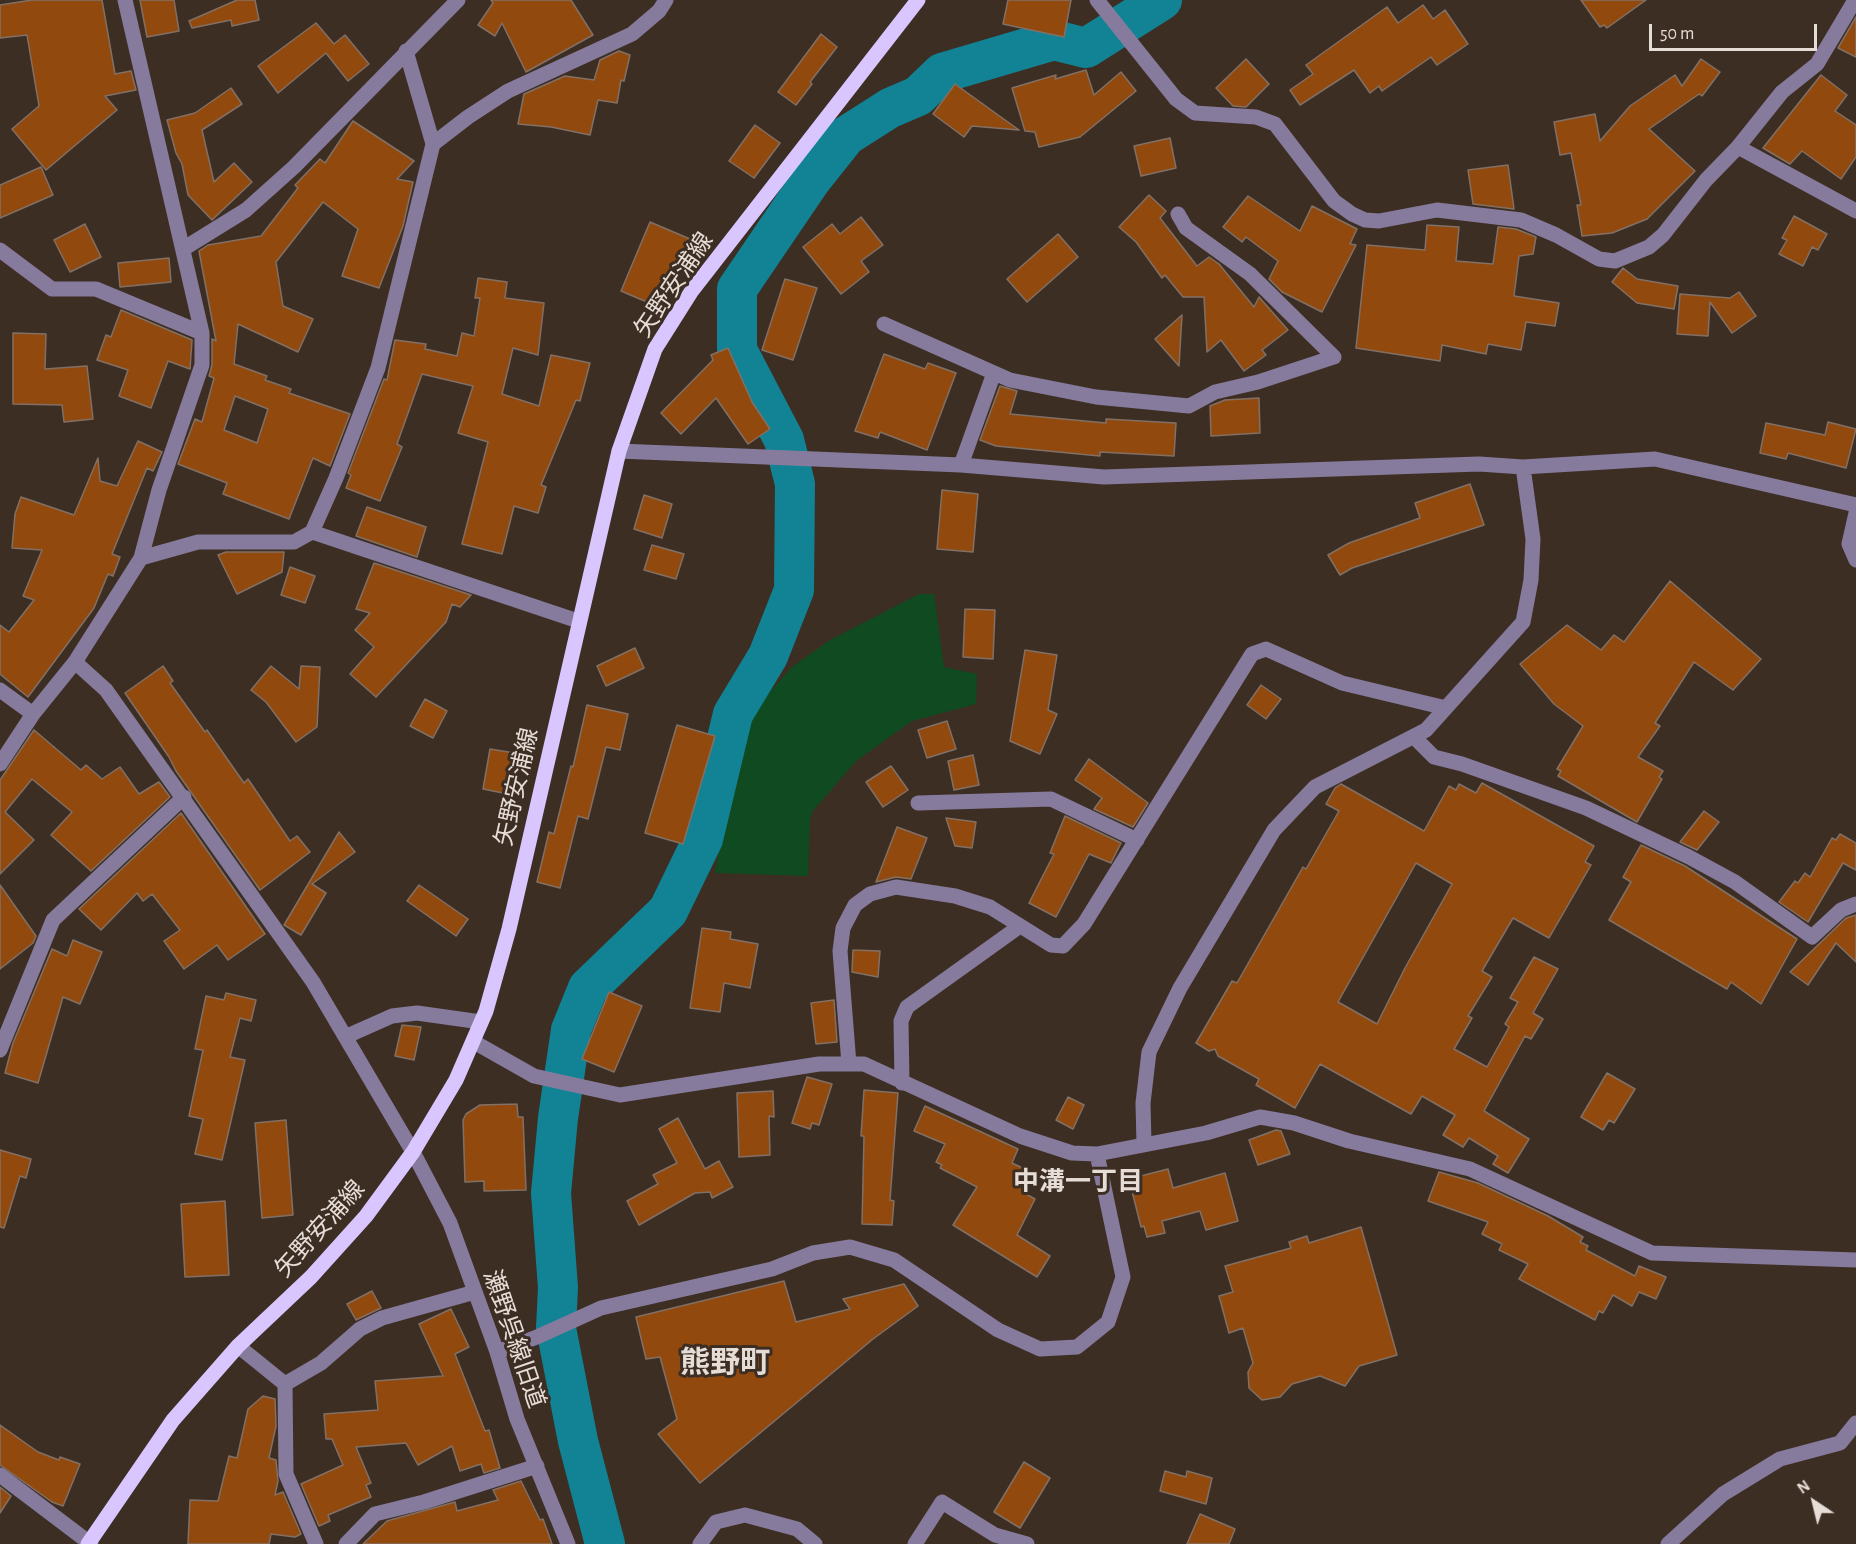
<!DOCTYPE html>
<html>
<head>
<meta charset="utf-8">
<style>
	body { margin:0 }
	#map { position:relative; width:1856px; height:1544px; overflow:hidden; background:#3d2e24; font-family:"Alegreya Sans",sans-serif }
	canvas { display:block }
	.north { position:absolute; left:1784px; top:1472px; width:60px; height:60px; -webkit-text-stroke:4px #3d2e24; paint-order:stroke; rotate:325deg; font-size:16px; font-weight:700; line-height:24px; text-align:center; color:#e7ddd7 }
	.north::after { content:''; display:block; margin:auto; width:21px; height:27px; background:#e7ddd7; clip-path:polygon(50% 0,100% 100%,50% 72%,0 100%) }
	.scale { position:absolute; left:1649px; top:24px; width:168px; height:27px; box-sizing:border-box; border:3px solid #e7ddd7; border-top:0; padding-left:8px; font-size:18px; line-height:21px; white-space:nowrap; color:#e7ddd7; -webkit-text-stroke:4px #3d2e24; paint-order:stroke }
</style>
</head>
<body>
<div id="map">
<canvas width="1856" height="1544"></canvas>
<div class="north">N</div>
<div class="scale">50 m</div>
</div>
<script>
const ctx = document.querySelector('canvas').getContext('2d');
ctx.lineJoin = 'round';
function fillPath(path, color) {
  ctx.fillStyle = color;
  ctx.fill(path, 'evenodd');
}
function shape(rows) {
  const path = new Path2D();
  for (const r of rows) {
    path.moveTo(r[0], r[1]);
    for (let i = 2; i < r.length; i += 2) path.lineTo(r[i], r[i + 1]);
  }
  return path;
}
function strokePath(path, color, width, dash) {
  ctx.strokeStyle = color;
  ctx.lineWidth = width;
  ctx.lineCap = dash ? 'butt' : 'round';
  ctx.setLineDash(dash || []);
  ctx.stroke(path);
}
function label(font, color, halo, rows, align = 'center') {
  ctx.font = font + ' "Alegreya Sans","Noto Sans JP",sans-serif';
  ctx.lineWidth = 6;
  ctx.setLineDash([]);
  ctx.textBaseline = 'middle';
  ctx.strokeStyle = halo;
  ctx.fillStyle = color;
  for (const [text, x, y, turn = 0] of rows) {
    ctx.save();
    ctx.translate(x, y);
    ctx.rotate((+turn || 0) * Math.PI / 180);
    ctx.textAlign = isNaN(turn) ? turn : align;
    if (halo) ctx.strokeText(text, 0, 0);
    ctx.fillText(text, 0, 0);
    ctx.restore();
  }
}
const green = shape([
	[919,594,934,594,944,667,977,674,976,704,912,721,856,761,813,811,810,819,808,876,715,873,739,736,766,696,792,667,830,640]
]);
const river = shape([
	[605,1544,578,1441,556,1328,558,1288,551,1193,558,1118,571,1030,588,988,668,911,703,839,733,714,768,656,794,590,795,484,784,440,737,350,737,289,811,180,846,136,890,108,918,96,942,73,1054,40,1086,48,1162,0]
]);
const building = shape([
	[32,0,102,0,115,74,131,71,136,90,105,96,117,110,46,170,12,129,39,106,27,35,0,38,0,5,32,0],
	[140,0,174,0,179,31,147,37,140,0],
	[237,0,255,0,259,20,232,26,231,20,192,28,189,21,237,0],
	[491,0,571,0,593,35,526,72,502,23,495,36,478,25,493,3,491,0],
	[1008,0,1071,0,1064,37,1003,24,1008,0],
	[1581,0,1646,0,1607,28,1604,25,1600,27,1581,0],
	[1423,5,1433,19,1445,10,1468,44,1437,65,1431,57,1382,91,1379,86,1370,93,1354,70,1300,105,1290,90,1313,74,1306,65,1387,7,1398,23,1423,5],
	[1856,17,1856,57,1838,48,1856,17],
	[316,23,334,44,345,35,369,64,348,81,326,53,278,93,258,66,316,23],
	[821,34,837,47,810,82,812,84,796,105,778,92,821,34],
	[619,51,630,55,624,81,621,80,617,103,598,100,590,135,551,127,518,124,524,94,565,76,594,80,600,60,619,51],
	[1246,59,1269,84,1246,107,1233,106,1216,88,1246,59],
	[1701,59,1720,72,1702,96,1699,94,1649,129,1695,171,1647,219,1612,233,1582,236,1577,205,1581,205,1571,153,1560,155,1554,122,1595,114,1600,141,1630,106,1675,75,1682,86,1701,59],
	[1086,70,1094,95,1121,72,1136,91,1080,137,1039,147,1035,132,1025,131,1012,88,1056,75,1055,79,1086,70],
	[1821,75,1847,95,1835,111,1856,125,1856,157,1841,179,1802,151,1790,164,1763,148,1821,75],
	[955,84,1019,130,972,126,964,137,933,114,955,84],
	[231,88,242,104,202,130,214,182,234,163,252,182,212,220,188,195,182,164,176,153,167,120,195,113,231,88],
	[353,121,414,161,397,179,413,182,403,226,379,288,342,276,358,229,323,202,276,262,283,306,313,319,298,352,238,324,234,364,267,376,265,380,291,389,289,393,350,414,330,466,313,458,289,519,223,494,227,483,178,464,195,419,202,422,214,378,209,376,212,365,212,339,216,341,199,251,208,245,261,236,298,188,295,185,320,159,325,163,353,121],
	[235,396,268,409,257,443,224,430,235,396],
	[755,125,780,143,754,178,729,161,755,125],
	[1170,138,1176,168,1141,176,1134,146,1170,138],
	[1508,165,1514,209,1473,204,1468,170,1508,165],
	[41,167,53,195,0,218,0,185,41,167],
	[1149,195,1166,211,1160,218,1197,266,1209,257,1219,264,1254,307,1259,297,1288,330,1262,350,1266,355,1244,371,1221,340,1207,352,1204,297,1183,297,1165,275,1162,278,1136,242,1119,227,1149,195],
	[1248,196,1300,231,1312,206,1357,229,1350,244,1356,245,1322,312,1282,292,1269,279,1278,261,1246,237,1242,242,1223,227,1248,196],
	[1794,216,1827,234,1818,250,1812,247,1803,266,1779,254,1787,240,1782,238,1794,216],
	[861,217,883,245,861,261,869,272,841,294,803,247,832,224,840,234,861,217],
	[650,222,690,239,661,308,621,291,650,222],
	[85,224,101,257,70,272,54,240,85,224],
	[1427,225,1459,227,1456,261,1493,264,1498,227,1516,229,1536,237,1533,254,1519,256,1514,296,1559,303,1555,326,1526,322,1521,350,1488,344,1486,354,1442,345,1440,361,1356,348,1367,245,1425,250,1427,225],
	[1058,234,1078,257,1027,302,1007,279,1058,234],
	[169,258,171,282,120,287,118,263,169,258],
	[1623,268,1637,279,1678,286,1674,309,1637,303,1612,282,1623,268],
	[478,278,507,282,505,298,544,303,538,355,513,348,502,394,539,406,551,355,590,363,580,401,576,400,541,485,546,487,538,513,514,506,502,554,462,544,488,442,458,433,473,386,422,374,397,444,402,447,380,501,346,488,351,475,348,473,384,379,387,380,395,340,426,344,425,349,457,356,462,333,474,336,480,298,475,298,478,278],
	[785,279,817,288,793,360,762,350,785,279],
	[1739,292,1756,316,1732,333,1710,302,1708,336,1677,334,1680,294,1730,298,1739,292],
	[121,310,192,340,190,369,168,361,151,408,119,396,128,370,97,360,106,335,111,337,121,310],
	[1182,315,1179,366,1155,339,1182,315],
	[13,333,46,334,45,369,87,366,93,419,64,422,62,405,13,404,13,333],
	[728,348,752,402,770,429,748,444,716,398,681,434,661,413,713,360,711,355,728,348],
	[884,354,925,369,928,363,956,373,927,450,880,432,878,438,855,431,884,354],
	[1000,386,1017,391,1010,414,1106,423,1106,419,1176,423,1174,456,1100,452,1100,456,996,446,980,440,1000,386],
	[1259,398,1260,433,1211,436,1210,406,1225,400,1259,398],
	[1828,422,1856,429,1846,468,1788,453,1786,459,1760,453,1766,423,1825,435,1828,422],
	[138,441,162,452,153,471,147,468,112,554,120,557,113,576,108,574,94,608,28,697,0,674,0,625,9,632,34,600,23,596,42,550,12,548,15,514,21,497,74,515,98,458,100,481,117,486,138,441],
	[1470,484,1484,525,1352,568,1340,575,1328,555,1349,543,1420,518,1415,503,1470,484],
	[942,490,978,494,973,552,937,549,942,490],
	[644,495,672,504,662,538,634,529,644,495],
	[367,507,426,527,417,557,356,536,367,507],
	[652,545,684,554,676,579,644,570,652,545],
	[226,552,284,552,282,572,237,594,218,555,226,552],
	[374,563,471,595,460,607,452,604,446,622,376,697,350,674,374,647,355,630,370,613,356,609,374,563],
	[290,567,315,576,305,603,281,595,290,567],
	[1670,581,1761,659,1733,690,1694,662,1655,723,1660,726,1638,757,1663,771,1659,777,1662,779,1637,822,1558,776,1561,771,1557,769,1583,726,1554,704,1520,664,1567,625,1601,650,1614,635,1624,642,1670,581],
	[965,609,995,610,993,659,963,657,965,609],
	[635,648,644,668,606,686,597,666,635,648],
	[1025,650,1057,655,1048,710,1057,714,1040,754,1010,741,1025,650],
	[163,666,173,681,170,683,205,732,207,730,244,783,248,779,290,841,297,836,310,852,260,890,176,771,169,757,125,693,163,666],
	[271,666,299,689,301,666,320,667,317,727,296,742,266,702,251,690,271,666],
	[1261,685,1281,699,1266,719,1247,705,1261,685],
	[425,699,447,711,433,738,410,726,425,699],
	[587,705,628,714,620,750,606,747,588,819,578,816,560,888,537,882,549,832,554,834,571,766,573,767,587,705],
	[947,721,956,749,927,758,918,730,947,721],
	[677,725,715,736,683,844,645,833,677,725],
	[34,730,81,770,86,765,102,779,120,767,139,794,159,782,170,797,91,871,51,835,72,812,32,779,5,812,34,840,0,874,0,780,34,730],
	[490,749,521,754,513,795,483,789,490,749],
	[973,755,979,785,954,790,948,761,973,755],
	[1089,759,1148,803,1133,827,1094,809,1102,798,1075,780,1089,759],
	[891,766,908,790,883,807,866,782,891,766],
	[1482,783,1594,846,1585,862,1591,865,1549,938,1513,918,1482,971,1492,977,1468,1016,1472,1018,1454,1049,1487,1067,1509,1027,1505,1024,1518,1002,1510,998,1534,957,1558,969,1533,1013,1543,1019,1531,1039,1525,1036,1484,1111,1529,1139,1508,1173,1493,1164,1498,1156,1469,1138,1463,1147,1443,1135,1455,1115,1422,1096,1411,1114,1320,1064,1295,1108,1256,1085,1259,1079,1218,1056,1215,1049,1209,1051,1196,1043,1232,981,1237,983,1303,867,1306,869,1339,811,1326,804,1335,788,1341,784,1424,831,1449,786,1456,790,1459,784,1476,793,1482,783],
	[1416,863,1452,884,1405,968,1377,1024,1338,1002,1416,863],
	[1704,811,1719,822,1697,850,1680,842,1704,811],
	[181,813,265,934,228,960,217,945,184,969,164,941,180,930,152,894,143,901,137,893,101,930,79,909,181,813],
	[1065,816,1121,843,1111,863,1089,854,1056,917,1029,903,1054,854,1050,853,1065,816],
	[946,818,976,822,972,848,955,846,946,818],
	[897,827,927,838,911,879,896,877,876,882,897,827],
	[339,832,355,852,312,884,326,893,301,935,284,925,339,832],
	[1840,834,1856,843,1856,870,1843,863,1808,922,1779,902,1795,881,1798,883,1805,873,1810,877,1832,838,1836,840,1840,834],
	[1641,845,1685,866,1797,939,1761,1004,1731,982,1727,989,1609,920,1631,882,1623,877,1641,845],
	[0,885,36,936,33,943,0,969,0,885],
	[419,885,468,919,456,936,407,901,419,885],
	[1856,915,1856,962,1836,943,1808,985,1790,972,1846,918,1856,915],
	[702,928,731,932,730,939,758,944,750,988,724,983,720,1012,690,1008,702,928],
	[73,940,102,952,80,1004,63,997,38,1083,5,1073,13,1043,52,949,67,956,73,940],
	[853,950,880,951,878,977,852,972,853,950],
	[609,992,642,1006,614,1072,582,1059,609,992],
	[226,993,256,1000,251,1021,240,1018,230,1057,245,1060,222,1160,195,1154,203,1119,189,1116,203,1050,195,1049,206,996,224,1000,226,993],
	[834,1000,837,1042,816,1044,811,1003,834,1000],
	[402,1025,421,1027,414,1060,395,1056,402,1025],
	[1607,1073,1635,1089,1614,1123,1609,1120,1603,1130,1581,1117,1607,1073],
	[807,1077,832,1084,819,1125,812,1123,810,1129,792,1123,807,1077],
	[864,1090,898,1093,890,1200,894,1201,892,1225,862,1224,864,1136,861,1136,864,1090],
	[773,1091,774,1117,769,1116,770,1155,739,1157,737,1093,773,1091],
	[1068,1097,1084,1105,1073,1129,1056,1120,1068,1097],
	[517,1104,518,1117,523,1117,526,1190,484,1191,484,1181,465,1182,463,1120,466,1114,480,1105,517,1104],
	[925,1106,1018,1149,1012,1163,1027,1170,1020,1185,1027,1189,1024,1193,1035,1199,1017,1235,1050,1256,1037,1277,953,1225,977,1187,940,1168,942,1165,936,1162,945,1144,914,1131,925,1106],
	[678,1118,705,1169,719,1161,733,1187,712,1198,710,1192,695,1193,639,1225,627,1201,658,1184,653,1175,677,1163,659,1129,678,1118],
	[286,1120,293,1215,262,1218,255,1123,286,1120],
	[1276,1130,1281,1131,1290,1154,1258,1165,1249,1140,1276,1130],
	[0,1150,31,1159,26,1178,20,1176,4,1228,0,1227,0,1150],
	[1168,1169,1173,1188,1225,1173,1238,1221,1206,1230,1200,1211,1162,1221,1165,1233,1147,1237,1144,1226,1141,1227,1129,1179,1168,1169],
	[1439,1172,1478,1183,1548,1216,1583,1237,1580,1242,1588,1246,1586,1250,1635,1276,1639,1266,1666,1277,1656,1299,1639,1292,1632,1306,1613,1295,1603,1313,1599,1311,1595,1320,1519,1279,1528,1264,1499,1250,1502,1244,1482,1234,1488,1222,1428,1201,1439,1172],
	[225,1201,229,1275,185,1277,181,1204,225,1201],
	[1361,1227,1397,1355,1359,1366,1345,1386,1320,1376,1292,1384,1280,1397,1262,1400,1249,1388,1248,1372,1253,1363,1243,1328,1229,1333,1219,1296,1233,1292,1225,1266,1291,1248,1289,1242,1307,1236,1309,1243,1361,1227],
	[784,1281,796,1322,850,1309,843,1299,904,1284,918,1306,873,1339,700,1483,658,1434,677,1419,660,1357,646,1359,636,1317,784,1281],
	[372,1291,381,1308,356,1320,347,1304,372,1291],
	[451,1309,469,1347,455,1354,485,1431,489,1430,500,1468,484,1473,481,1464,460,1471,452,1446,418,1465,406,1443,356,1447,371,1483,366,1485,371,1497,328,1515,330,1521,319,1526,301,1484,343,1465,332,1439,326,1439,324,1414,378,1410,375,1381,443,1376,419,1324,451,1309],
	[263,1396,275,1399,276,1426,269,1458,276,1460,278,1481,275,1495,283,1492,301,1534,295,1537,271,1534,269,1544,188,1544,190,1500,218,1501,229,1456,237,1458,248,1409,263,1396],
	[0,1425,38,1452,59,1460,60,1457,80,1464,63,1506,52,1502,0,1465,0,1425],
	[1024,1462,1050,1478,1020,1528,994,1512,1024,1462],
	[1165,1471,1186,1477,1187,1471,1212,1478,1206,1504,1160,1491,1165,1471],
	[521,1481,540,1520,543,1519,552,1544,363,1544,387,1521,455,1502,457,1511,498,1500,493,1490,521,1481],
	[0,1487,11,1496,0,1513,0,1487],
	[1200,1514,1235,1529,1229,1544,1187,1544,1200,1514]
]);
const minor = shape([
	[1097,0,1176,99,1195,113,1256,117,1275,124,1334,201,1352,214,1365,220,1379,221,1437,210,1521,220,1556,235,1599,259,1615,261,1649,247,1663,235,1706,180,1738,147,1782,92,1817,64,1855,0],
	[433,144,468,117,508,91,632,34,659,11,666,0],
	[1738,147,1856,211],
	[183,249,246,210,294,167,458,0],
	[0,250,52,289,96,289,202,333],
	[884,324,1010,380,1096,397,1189,406,1215,392,1258,382,1334,357,1250,274,1186,228,1178,214],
	[619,451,961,465,1104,477,1479,464,1523,467,1655,459,1856,505],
	[961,465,994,373],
	[1856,513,1849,544,1856,560],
	[312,532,578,621],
	[141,558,198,542,294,542,312,532,336,478,378,368,433,144,406,51],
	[75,662,106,690,313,982,413,1152,450,1223,497,1352,517,1419,568,1544],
	[0,690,33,714],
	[1414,737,1434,757,1462,764,1586,808,1689,857,1735,882,1812,937,1841,910,1856,904],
	[0,764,33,714,75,662,141,558,159,490,202,365,202,333,125,0],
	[918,803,1051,799,1137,840],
	[347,1036,392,1016,417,1013,481,1022],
	[474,1042,534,1076,620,1095,819,1064,864,1064,1020,1136,1072,1153,1097,1154,1206,1133,1260,1117,1294,1123,1349,1141,1470,1169,1652,1253,1856,1260],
	[0,1050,53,920,184,797],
	[849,1064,840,951,843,928,855,905,870,894,896,887,955,896,990,907,1051,945,1063,946,1084,924,1252,654,1266,649,1342,683,1446,708],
	[902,1083,901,1021,907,1007,1020,926],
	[1144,1144,1143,1103,1149,1052,1180,988,1274,830,1315,787,1426,730,1523,622,1531,580,1533,539,1523,467],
	[238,1346,285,1384,286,1474,316,1544],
	[497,1352,537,1337,601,1308,772,1269,813,1253,850,1247,894,1260,998,1330,1040,1349,1077,1347,1108,1322,1123,1277,1097,1154],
	[285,1384,321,1363,360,1329,382,1318,475,1292],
	[0,1475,91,1544],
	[346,1544,375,1514,424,1502,537,1466],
	[700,1544,716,1522,745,1515,797,1529,815,1544],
	[915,1544,942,1502,995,1535,1027,1544],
	[1668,1544,1723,1494,1780,1459,1840,1443,1856,1423]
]);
const major = shape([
	[88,1544,173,1420,238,1346,311,1277,366,1216,413,1152,456,1080,486,1011,509,929,619,451,655,349,691,292,918,0]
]);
const streetNames = [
	["矢野安浦線",674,285,-56],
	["矢野安浦線",517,787,-77],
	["矢野安浦線",320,1229,-48],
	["瀬野呉線旧道",514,1339,71]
];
const neighbourhoodNames = [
	["中溝一丁目",1078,1182]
];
const districtNames = [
	["熊野町",725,1363]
];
fillPath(green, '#104a20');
strokePath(river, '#128394', 40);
fillPath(building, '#91490e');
strokePath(building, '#827065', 1.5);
strokePath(minor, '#867b9d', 15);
strokePath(major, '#d9c6ff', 15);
label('24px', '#e7ddd7', '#3d2e24', streetNames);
label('bold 26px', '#e7ddd7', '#3d2e24', neighbourhoodNames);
label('bold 30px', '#e7ddd7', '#3d2e24', districtNames);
</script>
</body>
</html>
